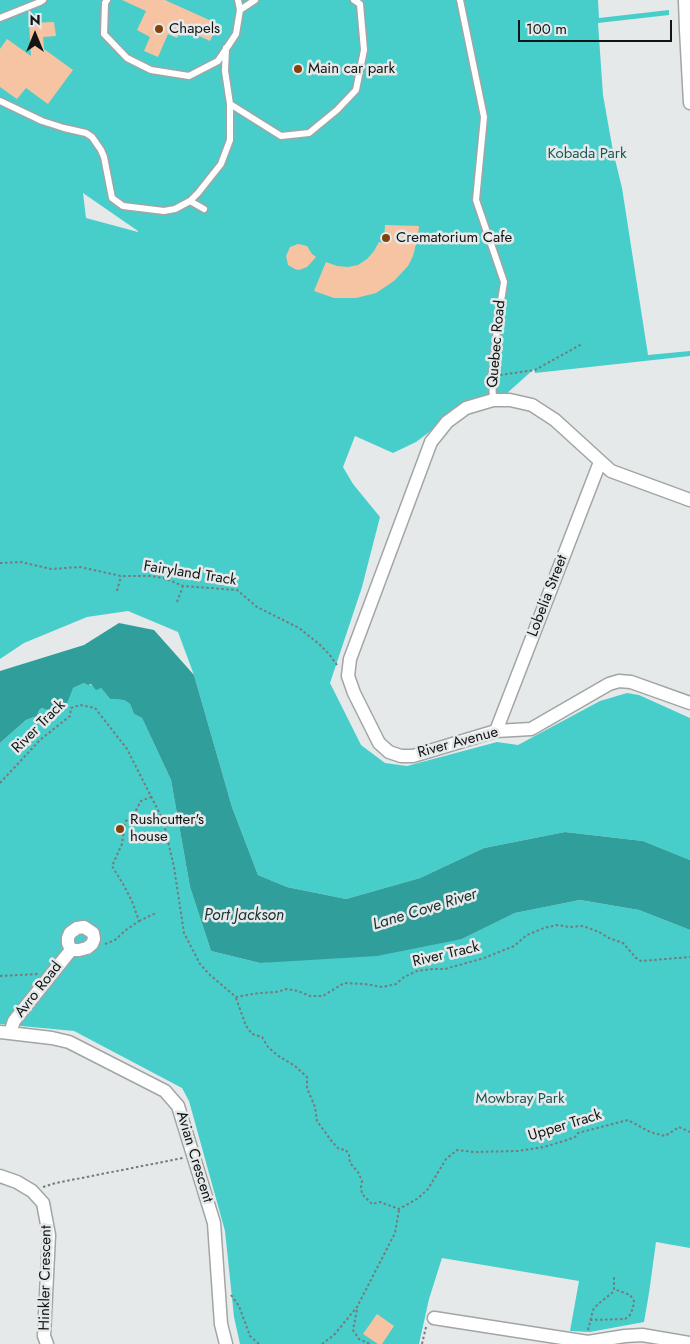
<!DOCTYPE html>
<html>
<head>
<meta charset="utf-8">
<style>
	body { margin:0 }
	#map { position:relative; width:690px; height:1344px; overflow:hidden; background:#e5e9e9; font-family:Jost,sans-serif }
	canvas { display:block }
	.north { position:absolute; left:10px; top:10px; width:50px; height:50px; -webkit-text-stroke:4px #e5e9e9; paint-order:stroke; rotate:0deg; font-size:14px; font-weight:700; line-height:20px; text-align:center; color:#131515 }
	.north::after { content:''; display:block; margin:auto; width:18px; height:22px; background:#131515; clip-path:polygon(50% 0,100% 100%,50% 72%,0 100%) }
	.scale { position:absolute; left:518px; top:20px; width:154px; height:22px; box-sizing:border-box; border:2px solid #131515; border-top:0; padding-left:6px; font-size:15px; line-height:18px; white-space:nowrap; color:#131515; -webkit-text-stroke:4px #e5e9e9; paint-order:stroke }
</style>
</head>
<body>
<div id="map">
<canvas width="690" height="1344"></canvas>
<div class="north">N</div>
<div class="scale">100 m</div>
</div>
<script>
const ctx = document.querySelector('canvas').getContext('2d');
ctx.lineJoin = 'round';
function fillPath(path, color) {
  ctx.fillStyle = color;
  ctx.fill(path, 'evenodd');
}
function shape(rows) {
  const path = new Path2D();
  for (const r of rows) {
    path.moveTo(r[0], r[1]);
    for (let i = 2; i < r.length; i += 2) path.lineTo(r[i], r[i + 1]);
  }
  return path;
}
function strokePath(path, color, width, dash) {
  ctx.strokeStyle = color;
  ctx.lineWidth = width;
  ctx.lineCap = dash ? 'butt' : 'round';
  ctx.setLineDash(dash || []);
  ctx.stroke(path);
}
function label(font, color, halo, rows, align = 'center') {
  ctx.font = font + ' Jost,sans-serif';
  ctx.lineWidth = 5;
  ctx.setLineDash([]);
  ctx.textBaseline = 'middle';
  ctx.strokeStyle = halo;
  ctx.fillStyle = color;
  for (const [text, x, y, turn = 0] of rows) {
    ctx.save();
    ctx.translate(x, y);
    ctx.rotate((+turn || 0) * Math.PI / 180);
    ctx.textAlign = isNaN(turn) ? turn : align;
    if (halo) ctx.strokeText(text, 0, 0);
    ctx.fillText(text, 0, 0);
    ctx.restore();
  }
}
const green = shape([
	[0,0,598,0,599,18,669,10,669,15,598,23,603,95,613,151,622,188,648,355,690,351,690,356,535,373,534,369,505,395,460,409,416,442,393,453,355,436,343,467,353,484,380,517,362,587,330,683,361,745,385,763,407,766,497,742,518,745,600,701,627,693,639,695,690,718,690,860,643,841,565,832,484,848,420,878,346,899,287,887,258,875,232,807,194,675,178,632,128,611,87,617,24,643,0,659],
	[83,193,138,231,138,232,86,218],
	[84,683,101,688,110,699,124,700,130,704,134,714,142,718,171,780,190,887,211,951,260,963,462,939,515,913,580,900,639,910,690,930,690,1248,656,1242,649,1293,644,1322,590,1332,570,1331,579,1281,442,1258,429,1299,419,1344,240,1344,234,1317,225,1231,189,1101,182,1088,74,1031,0,1024,0,743,26,720,37,716,39,710,42,708,52,712,73,688]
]);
const water = shape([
	[119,623,154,630,194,675,232,807,258,875,287,887,346,899,420,878,484,848,565,832,643,841,690,860,690,930,639,910,580,900,515,913,462,939,377,956,260,963,211,951,190,887,171,780,142,718,134,714,130,704,124,700,110,699,101,688,96,690,91,684,88,685,84,683,73,688,64,711,52,712,42,708,39,710,37,716,26,720,0,743,0,671,84,645]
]);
const building = shape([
	[122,0,165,0,218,24,210,41,182,28,177,38,168,34,158,57,144,51,150,37,137,30,146,11],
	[54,22,56,36,43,37,44,49,73,70,48,104,26,88,17,99,0,87,0,49,7,39,31,56,29,23],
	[385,225,419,226,418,236,413,256,408,266,394,281,376,293,356,298,334,298,314,291,326,262,337,266,348,267,358,265,367,259,374,251,379,242,384,243],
	[298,244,307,246,312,254,316,257,307,267,299,270,295,269,288,265,286,256,290,247],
	[377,1314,394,1326,382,1344,378,1344,363,1334]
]);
const path = shape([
	[500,375,535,370,582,344],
	[0,563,21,562,51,569,80,567,121,576,150,576,164,578,183,586,237,590,257,607,299,628,319,644,329,654,337,665],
	[117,591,121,576],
	[177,602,183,586],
	[0,783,40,740,70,716,71,708,80,705,95,708,127,749,160,814,164,824,174,867,184,933,200,964,210,975,236,997,259,993,276,992,287,989,298,991,310,996,323,996,344,983,365,984,382,987,396,984,404,977,417,971,432,969,445,969,484,958,514,946,527,935,544,928,557,925,569,927,583,926,599,932,609,938,623,943,636,958,641,961,690,957],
	[139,921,156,913],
	[105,944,115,940,126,930,139,921,132,901,123,884,112,866,122,844,125,822,135,812,141,801,151,797],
	[0,976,38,974],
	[236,998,246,1026,252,1034,262,1037,268,1047,277,1055,295,1066,307,1077,307,1088,315,1107,317,1121,333,1143,339,1149,346,1150,349,1155,350,1163,358,1172,362,1181,361,1187,362,1194,372,1204,380,1202,399,1209,417,1199,428,1189,446,1159,457,1150,474,1152,518,1151,544,1147,567,1140,575,1137,578,1133,628,1120,650,1132,665,1136,679,1127,690,1132],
	[43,1187,56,1183,183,1158],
	[231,1295,239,1306,250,1336,259,1344],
	[357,1310,353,1330,359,1339,370,1344],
	[590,1320,625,1319,630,1315,633,1308,634,1301,630,1295,614,1289],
	[588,1330,593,1310,598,1304,612,1293,614,1289,614,1276],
	[322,1344,334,1335,357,1307,395,1233,399,1210],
	[422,1344,426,1327]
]);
const lane = shape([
	[107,0,105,3,104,34,127,58,151,70,189,76,218,61,236,34,240,10,238,0],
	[460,0,484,117,476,200,504,282,498,320,492,377,493,400],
	[240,10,255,0],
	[0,18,40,2,43,0],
	[226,48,225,71,230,104,281,136,309,133,337,110,356,90,364,50,360,4,354,0],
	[0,101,42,121,64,128,86,133,92,137,101,150,104,157,112,198,123,206,164,211,175,209,190,201],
	[204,209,190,201,198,193,221,164,230,140,230,104]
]);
const street = shape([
	[685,0,686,30,690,103],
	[690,500,611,471,555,420,532,405,510,400,493,400,466,408,447,422,431,442,350,659,348,676,354,693,379,743,389,752,401,756,413,756,496,731,531,729,609,684,619,681,631,682,690,703],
	[496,731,600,462],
	[0,1032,52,1038,69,1042,165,1091,178,1106,214,1223,221,1324,226,1344],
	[10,1033,14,1021,71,950,68,943,68,938,70,933,77,928,84,927,93,933,94,939,92,944,87,948,79,950,71,950],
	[0,1176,17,1182,32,1191,43,1203,49,1235,44,1336,47,1344],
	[434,1318,588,1342,625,1336,642,1335,690,1343]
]);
const markers = [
	[159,29,5,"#83420b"],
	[298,69,5,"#83420b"],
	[386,238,5,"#83420b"],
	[120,829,5,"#83420b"]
];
const poiNames = [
	["Chapels",169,29],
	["Main car park",308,69],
	["Crematorium Cafe",396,238],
	["Rushcutter's",130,820],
	["house",130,837]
];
const parkNames = [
	["Kobada Park",587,154],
	["Mowbray Park",520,1099]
];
const streetNames = [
	["Quebec Road",497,344,-85],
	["Fairyland Track",190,574,9],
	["Lobelia Street",548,596,-69],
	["River Track",39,727,-45],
	["River Avenue",458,743,-15],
	["River Track",446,955,-13],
	["Avro Road",39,990,-52],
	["Upper Track",565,1126,-17],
	["Avian Crescent",194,1157,73],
	["Hinkler Crescent",46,1278,-89]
];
const waterNames = [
	["Lane Cove River",425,910,-17],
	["Port Jackson",244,916]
];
fillPath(green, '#47ceca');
fillPath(water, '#309f9c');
fillPath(building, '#f6c4a3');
strokePath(lane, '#a1a5a5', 9);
strokePath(street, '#a1a5a5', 15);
strokePath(path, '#777a7a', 2, [2.5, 2.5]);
strokePath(lane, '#fff', 6);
strokePath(street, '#fff', 12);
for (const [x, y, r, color] of markers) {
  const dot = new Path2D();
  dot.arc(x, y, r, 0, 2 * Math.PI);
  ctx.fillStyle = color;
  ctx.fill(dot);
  strokePath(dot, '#e5e9e9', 2);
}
label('15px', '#131515', '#e5e9e9', poiNames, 'left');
label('15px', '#1b5756', '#e5e9e9', parkNames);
label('15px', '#131515', '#e5e9e9', streetNames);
label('italic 16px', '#193130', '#e5e9e9', waterNames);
</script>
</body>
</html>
